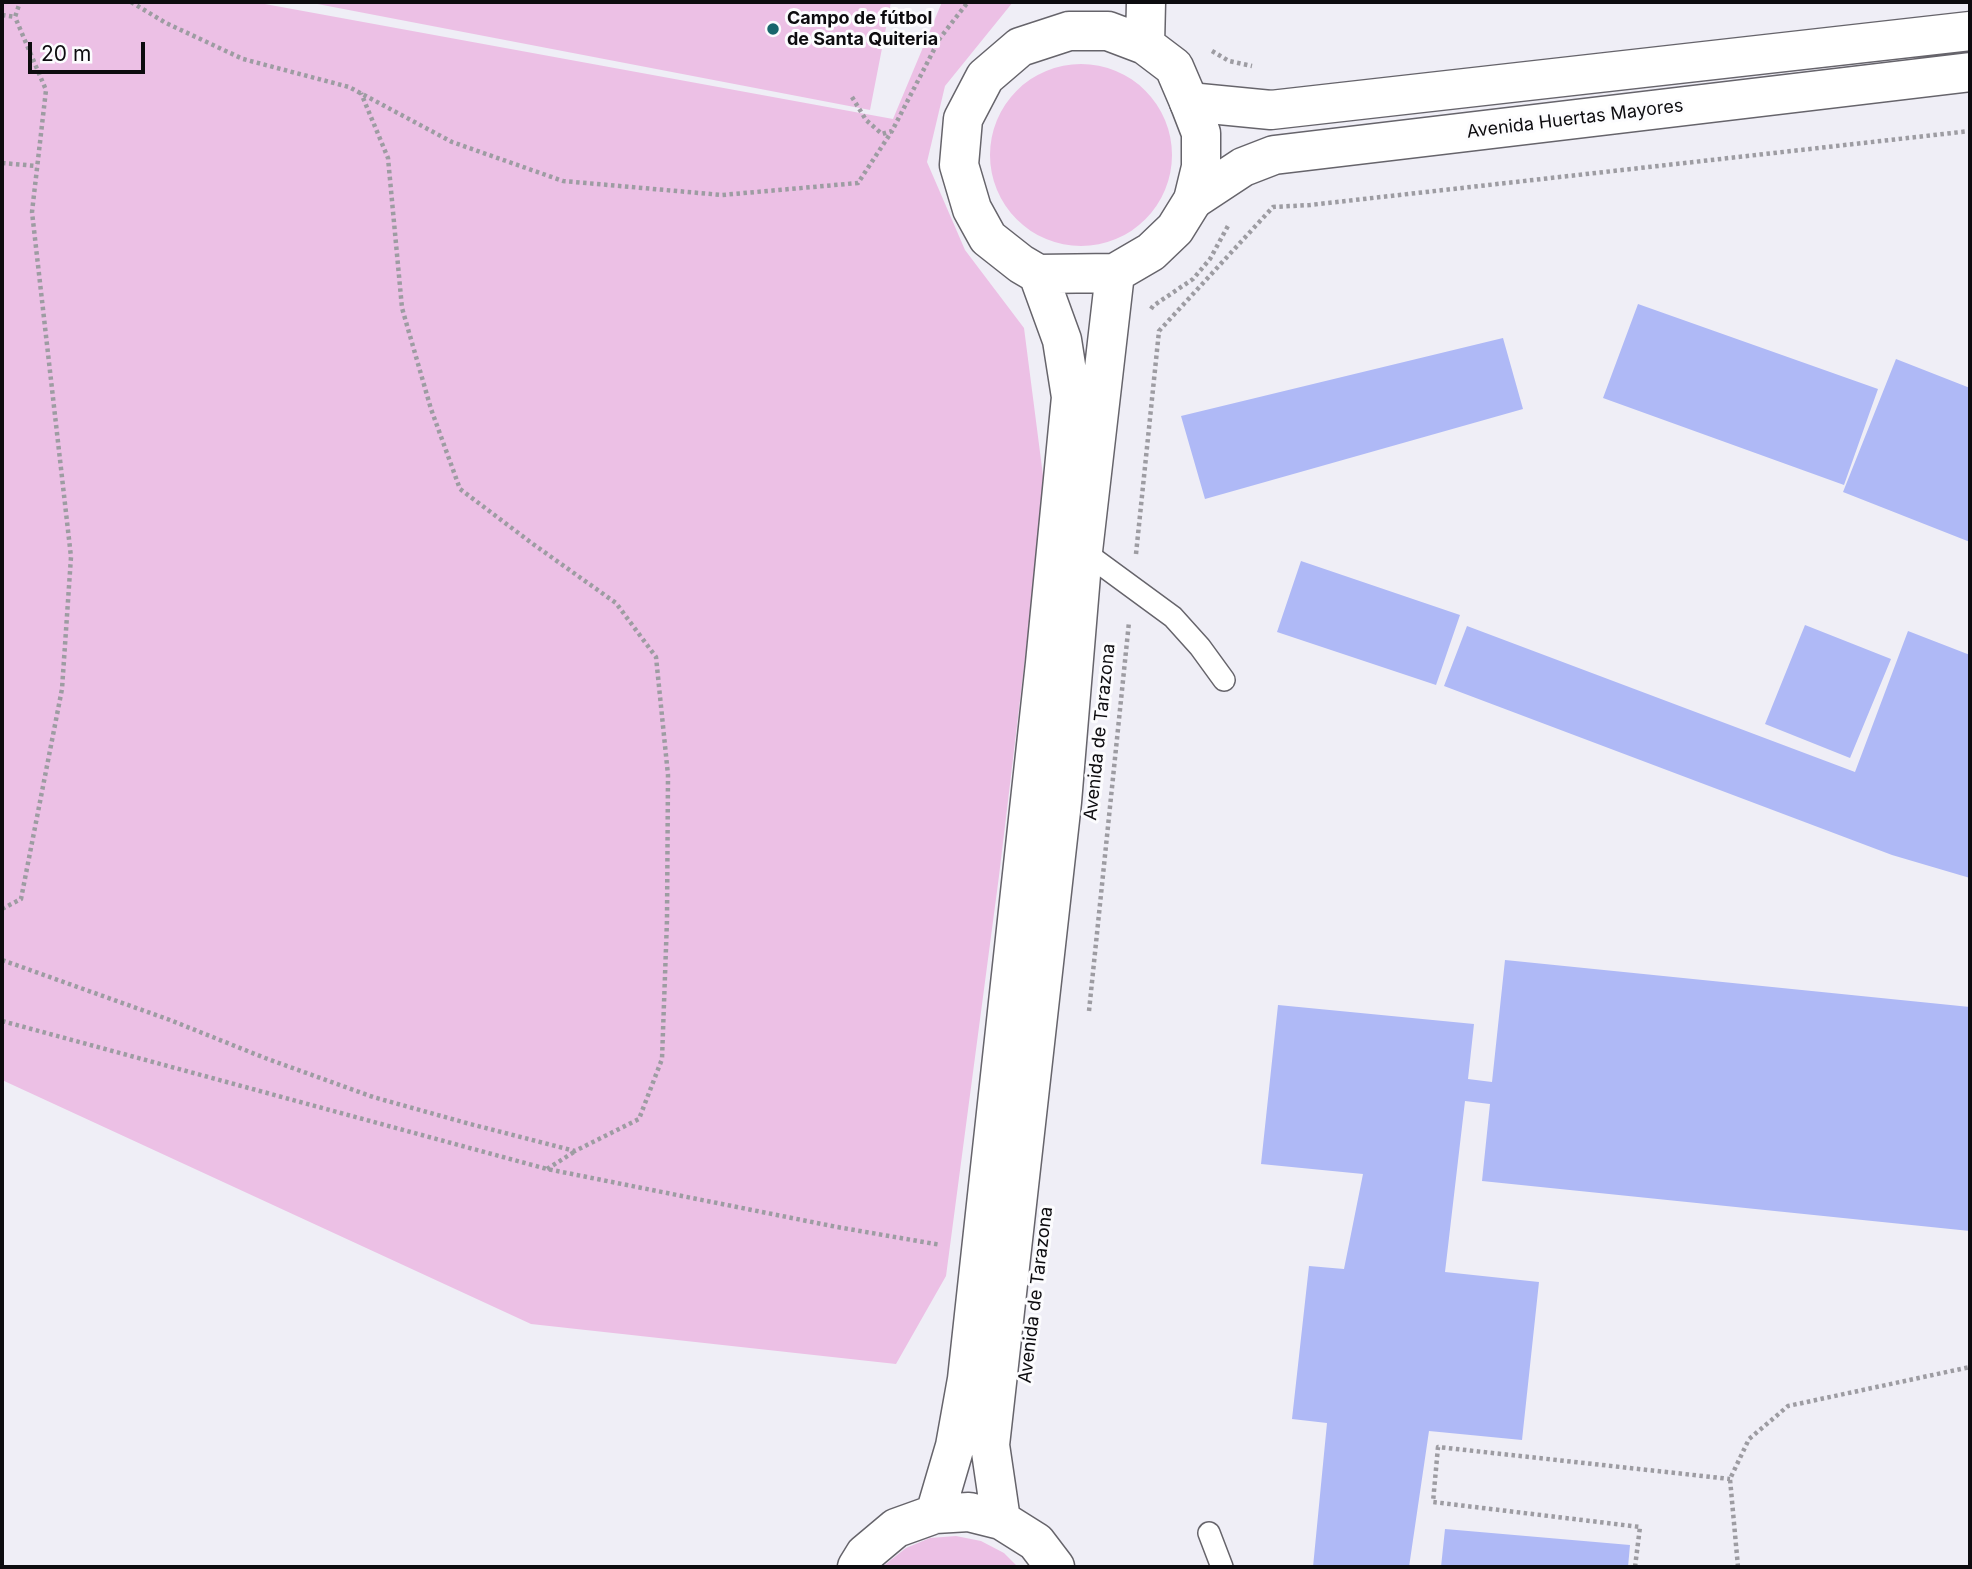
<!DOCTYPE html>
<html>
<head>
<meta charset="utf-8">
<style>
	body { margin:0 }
	#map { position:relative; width:1972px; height:1569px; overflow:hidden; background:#efeef6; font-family:Inter,sans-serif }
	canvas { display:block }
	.frame { position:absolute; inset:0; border:4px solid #0d0c0f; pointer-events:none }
	.scale { position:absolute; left:28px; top:42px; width:117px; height:32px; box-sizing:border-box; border:4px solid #0d0c0f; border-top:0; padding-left:9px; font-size:21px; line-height:24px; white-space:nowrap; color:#0d0c0f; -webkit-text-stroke:5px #fcfcfe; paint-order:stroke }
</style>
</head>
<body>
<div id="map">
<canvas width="1972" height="1569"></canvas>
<div class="frame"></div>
<div class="scale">20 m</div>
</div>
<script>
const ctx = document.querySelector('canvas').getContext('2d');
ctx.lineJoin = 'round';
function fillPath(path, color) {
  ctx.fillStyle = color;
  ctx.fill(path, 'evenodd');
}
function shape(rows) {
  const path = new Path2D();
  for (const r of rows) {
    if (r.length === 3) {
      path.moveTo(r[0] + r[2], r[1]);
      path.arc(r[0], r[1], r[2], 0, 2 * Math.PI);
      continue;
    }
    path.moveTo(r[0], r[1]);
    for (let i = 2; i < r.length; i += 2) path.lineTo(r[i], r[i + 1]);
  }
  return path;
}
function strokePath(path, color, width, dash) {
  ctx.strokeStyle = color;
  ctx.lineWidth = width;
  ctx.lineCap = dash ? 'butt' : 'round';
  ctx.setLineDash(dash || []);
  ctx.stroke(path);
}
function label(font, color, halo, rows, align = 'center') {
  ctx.font = font + ' Inter,sans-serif';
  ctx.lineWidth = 6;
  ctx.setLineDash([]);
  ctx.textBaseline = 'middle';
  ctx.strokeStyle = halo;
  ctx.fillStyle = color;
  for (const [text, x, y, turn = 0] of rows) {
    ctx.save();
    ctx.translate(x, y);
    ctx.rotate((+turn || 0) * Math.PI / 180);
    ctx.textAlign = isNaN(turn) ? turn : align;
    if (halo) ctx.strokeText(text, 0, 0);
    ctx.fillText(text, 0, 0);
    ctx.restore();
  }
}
const green = shape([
	[2,2,254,2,893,119,942,2,1013,2,945,86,927,162,965,250,1024,328,1045,491,999,876,946,1276,896,1364,531,1324,2,1080],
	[307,2,891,2,870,110],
	[1081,155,91],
	[956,1536,981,1541,1004,1553,1018,1567,882,1567,906,1548,930,1538]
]);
const building = shape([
	[1638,304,1878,389,1844,485,1603,398],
	[1503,338,1523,409,1205,499,1181,416],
	[1896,359,1970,388,1970,542,1843,492],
	[1301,561,1460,615,1436,685,1277,632],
	[1805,625,1891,659,1850,758,1765,724],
	[1467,626,1855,772,1908,631,1970,655,1970,878,1892,855,1444,686],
	[1505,960,1970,1007,1970,1231,1482,1181,1490,1104,1465,1101,1445,1272,1539,1282,1522,1440,1429,1431,1409,1567,1313,1567,1327,1423,1292,1419,1309,1266,1344,1269,1363,1174,1261,1164,1278,1005,1474,1024,1468,1079,1492,1082],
	[1445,1529,1630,1545,1628,1567,1441,1567]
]);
const path = shape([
	[131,2,166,23,243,59,349,87,452,142,563,181,722,195,858,183,892,131],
	[2,15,15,17,20,2],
	[1212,51,1229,61,1252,66],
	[852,97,866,120,882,134,892,131,940,38,968,2],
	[2,163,37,166],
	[1151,309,1153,306,1193,279,1210,259,1229,224],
	[1136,554,1159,331,1273,207,1310,205,1970,131],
	[2,909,21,899,62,689,71,557,32,212,46,90,15,17],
	[2,960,170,1020,265,1058,373,1097,470,1124,575,1151,639,1119,662,1059,667,920,668,775,656,657,616,603,533,544,460,489,431,409,402,308,388,158,361,93],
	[1089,1011,1129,622],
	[2,1021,547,1169,837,1227,941,1245],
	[547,1169,574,1152],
	[1635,1567,1640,1527,1433,1502,1438,1447,1730,1479],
	[1738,1567,1730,1479,1749,1439,1788,1406,1970,1367]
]);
const service = shape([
	[1083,551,1173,617,1200,647,1224,680],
	[1209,1533,1222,1567]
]);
const tertiary = shape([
	[1189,102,1271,110,1970,31],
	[1193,200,1243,167,1274,155,1970,72]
]);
const secondary = shape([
	[1069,31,1108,31,1145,45,1174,67,1189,102,1201,133,1201,167,1193,200,1175,229,1151,252,1115,273,1038,274,1021,264,988,238,972,209,959,165,963,119,985,77,1020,47,1069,31],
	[1145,45,1146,2],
	[935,1514,955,1446,967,1379,1045,663,1071,397,1062,340,1038,274],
	[1001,1520,990,1445,1062,802,1083,551,1115,273],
	[857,1567,865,1554,896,1528,935,1514,969,1512,1001,1520,1036,1542,1055,1567]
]);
const markers = [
	[773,29,7,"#18656c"]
];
const poiNames = [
	["Campo de fútbol",787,19],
	["de Santa Quiteria",787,40]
];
const streetNames = [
	["Avenida Huertas Mayores",1575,119,-7],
	["Avenida de Tarazona",1100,732,-84],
	["Avenida de Tarazona",1036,1295,-83]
];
fillPath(green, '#ecc0e5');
fillPath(building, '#afb9f6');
strokePath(service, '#66646b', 24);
strokePath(tertiary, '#66646b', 41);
strokePath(secondary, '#66646b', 41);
strokePath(path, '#9d9ca2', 4.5, [3.5, 3.5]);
strokePath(service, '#fff', 21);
strokePath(tertiary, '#fff', 38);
strokePath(secondary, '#fff', 38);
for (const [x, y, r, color] of markers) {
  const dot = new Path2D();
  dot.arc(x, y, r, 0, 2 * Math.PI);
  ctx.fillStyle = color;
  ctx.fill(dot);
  strokePath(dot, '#fcfcfe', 2.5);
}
label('bold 18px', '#0d0c0f', '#fcfcfe', poiNames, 'left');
label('18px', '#0d0c0f', '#fcfcfe', streetNames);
</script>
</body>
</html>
